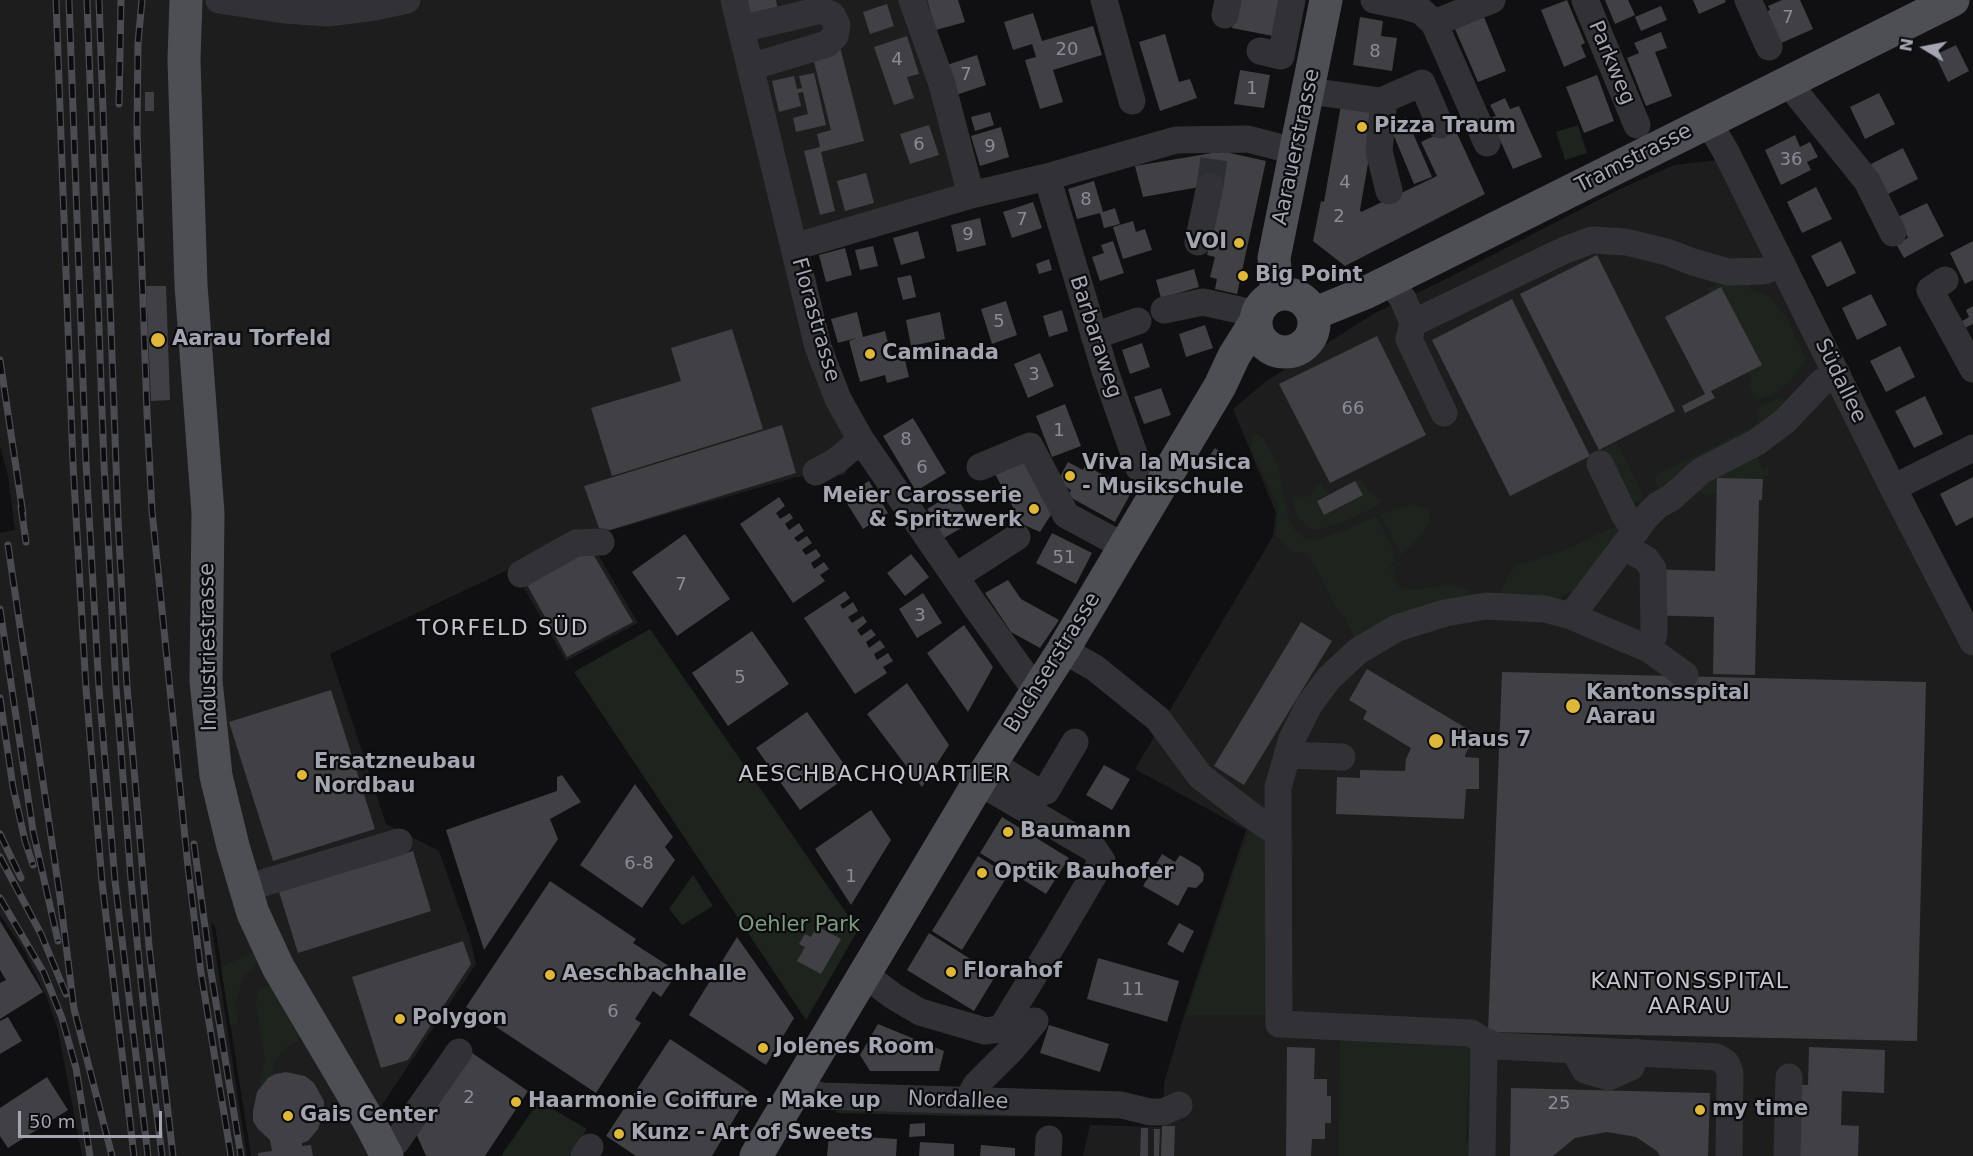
<!DOCTYPE html>
<html>
<head>
<meta charset="utf-8">
<style>
	body { margin:0 }
	#map { position:relative; width:1973px; height:1156px; overflow:hidden; background:#101012; font-family:"DejaVu Sans",sans-serif }
	canvas { display:block }
	.north { position:absolute; left:1895px; top:18px; width:60px; height:60px; -webkit-text-stroke:4px #0c0b0d; paint-order:stroke; rotate:280deg; font-size:16px; font-weight:700; line-height:24px; text-align:center; color:#a3a6b1 }
	.north::after { content:''; display:block; margin:auto; width:21px; height:27px; background:#a3a6b1; clip-path:polygon(50% 0,100% 100%,50% 72%,0 100%) }
	.scale { position:absolute; left:18px; top:1111px; width:144px; height:27px; box-sizing:border-box; border:3px solid #a3a6b1; border-top:0; padding-left:8px; font-size:18px; line-height:21px; white-space:nowrap; color:#a3a6b1; -webkit-text-stroke:4px #0c0b0d; paint-order:stroke }
</style>
</head>
<body>
<div id="map">
<canvas width="1973" height="1156"></canvas>
<div class="north">N</div>
<div class="scale">50 m</div>
</div>
<script>
const ctx = document.querySelector('canvas').getContext('2d');
ctx.lineJoin = 'round';
function fillPath(path, color) {
  ctx.fillStyle = color;
  ctx.fill(path, 'evenodd');
}
function shape(rows) {
  const path = new Path2D();
  for (const r of rows) {
    if (r.length === 3) {
      path.moveTo(r[0] + r[2], r[1]);
      path.arc(r[0], r[1], r[2], 0, 2 * Math.PI);
      continue;
    }
    path.moveTo(r[0], r[1]);
    for (let i = 2; i < r.length; i += 2) path.lineTo(r[i], r[i + 1]);
  }
  return path;
}
function strokePath(path, color, width, dash) {
  ctx.strokeStyle = color;
  ctx.lineWidth = width;
  ctx.lineCap = dash ? 'butt' : 'round';
  ctx.setLineDash(dash || []);
  ctx.stroke(path);
}
function label(font, color, halo, rows, align = 'center') {
  ctx.font = font + ' "DejaVu Sans",sans-serif';
  ctx.lineWidth = 4.5;
  ctx.setLineDash([]);
  ctx.textBaseline = 'middle';
  ctx.strokeStyle = halo;
  ctx.fillStyle = color;
  for (const [text, x, y, turn = 0] of rows) {
    ctx.save();
    ctx.translate(x, y);
    ctx.rotate((+turn || 0) * Math.PI / 180);
    ctx.textAlign = isNaN(turn) ? turn : align;
    if (halo) ctx.strokeText(text, 0, 0);
    ctx.fillText(text, 0, 0);
    ctx.restore();
  }
}
const built = shape([
	[0,0,912,0,971,195,794,247,861,440,845,475,796,477,588,537,638,623,566,661,512,568,330,654,386,824,439,851,470,938,476,964,370,1123,387,1156,251,1156,215,926,211,923,247,1156,82,1156,58,1030,47,998,25,952,0,915,0,533,15,530,8,476,0,446],
	[1729,159,1973,642,1973,1156,1083,1156,1090,1125,1163,1127,1164,1083,1184,1016,1246,830,1135,769,1273,536,1276,513,1233,409,1265,382,1375,313,1442,281,1620,189,1674,165]
]);
const green = shape([
	[1578,125,1587,153,1565,160,1556,132],
	[1748,282,1751,289,1768,296,1785,315,1806,359,1791,381,1778,391,1759,400,1754,396,1749,386,1752,381,1706,288,1724,283],
	[1782,397,1786,403,1775,415,1660,490,1657,486,1655,479,1658,474,1757,424,1758,407],
	[1253,433,1263,438,1274,457,1279,470,1288,518,1294,529,1301,537,1316,540,1346,530,1376,516,1393,549,1394,561,1388,570,1396,564,1393,576,1399,587,1409,590,1450,585,1468,590,1474,595,1356,643,1346,618,1336,607,1314,563,1304,553,1293,552,1277,537,1278,505,1250,447],
	[1617,443,1642,494,1641,500,1629,505,1599,452],
	[1757,456,1762,469,1768,468,1768,475,1763,479,1717,478,1717,494,1704,494,1697,489,1704,483],
	[1361,478,1369,492,1381,500,1379,505,1338,524,1315,530,1308,528,1297,515,1292,497,1311,496,1321,482,1327,494,1316,500,1325,515,1362,495,1355,481],
	[1415,505,1428,509,1430,521,1424,531,1401,555,1381,514,1397,508],
	[1620,524,1622,532,1572,592,1555,599,1496,599,1515,565,1540,559,1543,555,1554,555],
	[650,629,858,930,806,1020,574,672],
	[1250,828,1268,840,1268,1012,1265,1015,1186,1015],
	[693,875,713,906,682,925,669,909],
	[255,952,257,957,255,964,245,975,236,998,235,1004,238,1025,230,1024,221,967],
	[268,986,274,989,300,1035,297,1041,287,1047,277,1058,271,1077,259,1089,265,1060,256,1004,257,996,262,988],
	[1340,1038,1472,1041,1474,1080,1468,1081,1466,1142,1473,1143,1472,1156,1339,1156],
	[539,1101,587,1129,569,1156,501,1156],
	[834,1107,1123,1117,960,1116,837,1113]
]);
const building = shape([
	[747,0,776,0,778,11,752,17],
	[927,0,958,0,965,22,936,30],
	[1238,0,1286,0,1278,37,1232,28],
	[1567,0,1585,43,1581,45,1586,57,1564,67,1541,10],
	[1605,0,1628,0,1635,15,1615,24],
	[1693,0,1725,0,1726,2,1699,14],
	[1782,0,1800,0,1813,29,1779,44,1766,12,1770,10,1768,6],
	[887,4,894,26,870,34,863,12],
	[1661,6,1667,20,1641,31,1635,17],
	[1033,13,1042,41,1093,26,1102,55,1053,70,1063,102,1040,109,1025,60,1036,57,1032,44,1013,50,1004,22],
	[1360,17,1383,21,1381,36,1397,38,1392,71,1353,65],
	[1484,17,1506,71,1478,82,1455,29],
	[1661,32,1667,48,1655,52,1672,96,1646,106,1627,58,1639,53,1634,43],
	[1165,34,1179,82,1190,79,1197,98,1160,111,1139,42],
	[907,36,919,74,907,77,914,98,894,105,874,47],
	[1956,45,1969,71,1948,82,1935,55],
	[840,47,864,141,821,152,835,211,820,215,804,151,820,147,817,134,831,130,812,54],
	[977,55,986,85,956,95,947,65],
	[1240,70,1270,75,1264,108,1234,104],
	[814,73,826,125,796,132,793,118,808,114,803,92,798,93,801,106,779,112,772,81,794,76,797,89,802,88,799,76],
	[1597,75,1614,121,1584,133,1566,87],
	[145,92,154,92,154,111,145,111],
	[1879,93,1895,124,1865,139,1850,107],
	[1505,98,1510,109,1519,106,1542,157,1513,169,1490,118,1496,116,1490,105],
	[1341,105,1377,111,1360,210,1361,212,1437,176,1421,142,1454,127,1485,194,1345,266,1313,241,1321,201,1324,202],
	[990,112,994,125,975,131,971,117],
	[1406,117,1432,177,1414,184,1389,124],
	[929,125,939,155,910,164,900,134],
	[1001,127,1009,157,980,166,971,136],
	[1795,135,1800,147,1810,142,1818,157,1807,162,1811,170,1781,185,1765,150],
	[1903,148,1918,179,1884,196,1869,165],
	[1230,150,1230,153,1266,161,1237,294,1215,289,1217,279,1210,277,1215,257,1207,255,1222,183,1143,197,1135,166],
	[866,173,874,203,845,211,837,181],
	[1094,181,1103,212,1115,208,1120,224,1104,228,1100,213,1077,219,1068,189],
	[1816,187,1832,219,1802,233,1787,202],
	[1033,202,1042,228,1012,238,1003,212],
	[1927,203,1944,236,1904,258,1896,244,1908,238,1898,217],
	[980,218,986,245,957,252,951,225],
	[1133,221,1136,232,1145,229,1152,250,1123,259,1113,227],
	[918,231,925,258,901,265,893,238],
	[1113,241,1124,273,1100,281,1092,257,1104,253,1101,245],
	[1841,241,1856,273,1827,287,1811,256],
	[1973,241,1973,280,1965,284,1950,253],
	[873,246,878,266,860,270,855,250],
	[845,248,852,275,826,282,819,255],
	[1597,255,1675,411,1599,450,1520,294],
	[1049,259,1052,270,1039,274,1036,264],
	[1194,269,1199,287,1161,298,1156,280],
	[911,275,916,297,903,300,897,278],
	[146,286,166,286,170,400,151,401],
	[1721,287,1762,365,1711,391,1715,398,1685,413,1682,406,1705,394,1665,317],
	[1871,294,1887,325,1857,340,1842,308],
	[1512,299,1590,456,1510,496,1432,340],
	[1006,301,1017,335,992,344,981,309],
	[1973,306,1973,324,1965,328,1962,321,1969,317,1966,310],
	[1062,310,1068,331,1049,337,1043,316],
	[857,312,863,337,885,331,892,359,904,356,909,377,887,383,885,375,860,382,849,341,856,338,838,343,831,319],
	[940,312,945,339,911,346,906,320],
	[1205,325,1213,348,1186,357,1179,334],
	[732,329,763,429,612,476,591,408,681,381,671,348],
	[1377,336,1426,435,1330,483,1279,384],
	[1142,343,1150,367,1130,374,1122,350],
	[1900,346,1915,377,1886,392,1870,361],
	[1040,353,1054,386,1028,398,1014,364],
	[1161,388,1171,415,1144,424,1134,397],
	[1925,396,1943,434,1914,448,1895,411],
	[1065,404,1081,446,1052,457,1036,416],
	[913,418,946,473,916,491,883,436],
	[782,425,796,473,610,530,599,528,584,486],
	[1215,448,1219,451,1209,467,1204,464],
	[1024,457,1054,510,1040,532,1022,524,995,474],
	[1068,462,1083,470,1085,465,1132,491,1115,522,1068,496,1071,490,1057,482],
	[1973,477,1973,517,1956,526,1940,494],
	[1717,478,1763,479,1762,500,1759,500,1755,675,1713,674,1714,617,1643,615,1645,569,1715,571],
	[869,481,888,513,863,529,843,497],
	[1355,481,1363,495,1324,515,1317,501],
	[954,493,972,522,944,538,927,509],
	[779,497,785,506,776,513,780,519,790,513,793,518,785,524,789,530,799,523,804,531,794,538,798,542,807,536,812,543,802,550,806,555,816,549,821,556,811,563,814,569,824,562,829,569,820,575,825,581,793,603,740,524],
	[1052,533,1092,553,1076,584,1036,563],
	[685,534,730,599,677,636,632,572],
	[590,549,633,622,567,657,526,583],
	[911,554,929,577,905,596,887,573],
	[1008,580,1021,599,1059,620,1040,648,1011,632,985,593],
	[845,591,850,598,840,605,843,609,853,602,858,611,848,617,852,623,863,616,867,622,857,630,861,636,871,629,876,635,866,642,869,648,880,640,885,647,874,654,877,660,888,653,893,661,883,667,887,673,855,694,804,618],
	[923,593,942,623,917,638,899,609],
	[1301,622,1332,641,1244,785,1214,766],
	[964,625,993,667,968,712,927,653],
	[752,631,789,684,728,726,692,673],
	[1367,669,1476,734,1465,755,1465,757,1479,758,1479,789,1466,789,1464,819,1336,814,1337,777,1360,778,1360,770,1405,771,1406,759,1411,748,1363,719,1367,711,1349,700],
	[1502,672,1926,682,1917,1041,1488,1032],
	[907,683,949,745,922,787,867,714],
	[331,690,375,829,273,861,229,722],
	[807,712,851,774,800,810,756,748],
	[1104,765,1130,779,1112,810,1086,795],
	[562,775,581,802,550,819,558,839,484,950,446,830,557,791,557,777],
	[635,784,673,837,665,847,675,860,642,908,580,865],
	[871,810,891,840,851,905,815,849],
	[1002,817,1069,858,1046,894,980,853],
	[413,851,431,911,298,953,279,892],
	[1162,854,1175,862,1180,855,1200,867,1204,874,1203,881,1196,888,1188,887,1178,906,1143,886],
	[978,856,1008,875,962,950,932,931],
	[550,881,636,939,633,943,678,972,661,997,653,991,635,1019,641,1023,596,1093,466,1007],
	[0,921,43,992,0,1019,0,983,6,980,0,970],
	[1179,923,1194,931,1183,953,1167,944],
	[817,926,841,939,821,974,797,961,805,947,799,944,805,934,811,937],
	[929,933,996,975,974,1011,907,970],
	[737,937,794,1018,766,1065,689,1015],
	[463,941,471,964,408,1060,381,1068,352,977],
	[1098,958,1179,981,1167,1022,1087,999],
	[8,1017,22,1041,0,1054,0,1021],
	[878,1024,944,1051,939,1071,870,1071,860,1055],
	[1049,1025,1109,1044,1100,1072,1040,1053],
	[670,1039,750,1092,712,1156,636,1156,606,1136],
	[453,1040,528,1091,485,1156,426,1156,415,1131],
	[1287,1047,1315,1048,1314,1079,1327,1079,1327,1096,1331,1096,1331,1123,1325,1123,1325,1139,1312,1139,1311,1156,1286,1156],
	[1809,1047,1885,1050,1884,1093,1842,1091,1841,1125,1859,1126,1858,1156,1789,1156,1791,1085,1808,1085],
	[286,1072,305,1076,314,1083,324,1101,324,1111,318,1129,308,1141,302,1143,302,1146,311,1145,313,1156,258,1156,258,1153,272,1151,270,1140,258,1129,253,1121,253,1111,257,1092,268,1078,275,1074],
	[47,1077,68,1110,8,1148,0,1136,0,1108],
	[1511,1088,1710,1093,1708,1156,1660,1156,1657,1151,1636,1137,1607,1132,1575,1138,1553,1156,1510,1156],
	[925,1123,925,1136,909,1137,910,1124],
	[1162,1126,1175,1126,1174,1156,1161,1156],
	[1141,1128,1148,1128,1148,1156,1140,1156],
	[1154,1129,1160,1129,1159,1156,1154,1156],
	[829,1135,897,1139,896,1156,827,1156],
	[920,1142,954,1144,954,1156,919,1156],
	[981,1145,1015,1148,1015,1156,980,1156]
]);
const minorTunnel = shape([
	[1210,186,1215,152]
]);
const minor = shape([
	[219,0,284,10,328,13,375,7,407,0],
	[734,0,818,347,838,399,861,440,973,603,1037,692],
	[912,0,942,84,971,195],
	[1104,0,1132,101],
	[1374,0,1404,6,1421,11,1434,23,1492,0],
	[1585,0,1637,125],
	[1748,0,1769,47],
	[1225,15,1228,0],
	[1434,23,1487,143],
	[741,29,821,10,832,15,837,25,835,36,827,44,750,67],
	[1260,51,1281,56,1292,0],
	[1791,82,1797,94,1867,181,1893,233],
	[1309,91,1381,101,1422,83,1440,125],
	[1381,101,1383,109,1379,151,1389,191],
	[1704,123,1716,135,1726,152,1893,488,1973,642],
	[1047,177,1105,371,1139,468,1159,490],
	[1198,242,1210,186],
	[794,247,971,195,1047,177,1176,140,1248,139,1294,151],
	[1389,280,1403,299,1413,323,1409,339,1444,413],
	[1945,280,1930,290,1973,369],
	[1164,310,1203,302,1257,314],
	[1413,323,1565,250,1592,240,1626,242,1667,252,1693,262,1728,272,1764,271,1782,264],
	[1094,336,1138,321],
	[1600,464,1625,516,1636,531],
	[980,467,1030,446,1066,515,1125,547],
	[816,472,836,461,861,440],
	[1893,488,1973,448],
	[1624,547,1646,559,1653,569,1654,634,1649,649],
	[521,574,576,543,601,542],
	[955,577,1017,537],
	[1571,616,1645,518,1658,505,1671,498,1701,471,1757,442,1785,421,1822,382,1837,374],
	[1063,650,1095,668,1158,719,1200,776,1248,813,1278,834],
	[1287,755,1342,757],
	[989,766,1007,773,1040,793,1046,791,1075,742],
	[246,888,399,842],
	[864,974,893,996,920,1012,985,1031,1001,1029,1056,939,1102,861,1094,849,979,782],
	[1482,1040,1497,1046,1717,1057,1726,1063,1730,1073,1729,1156],
	[1574,1050,1585,1070,1609,1077,1631,1067,1636,1052],
	[799,1083,815,1094,822,1096,1121,1105,1150,1112,1163,1112,1179,1105],
	[967,1101,976,1085,1013,1048,1035,1021],
	[384,1151,396,1142,459,1052],
	[584,1156,590,1147],
	[1048,1156,1049,1139],
	[1482,1156,1484,1048,1482,1040,1471,1033,1279,1024,1278,787,1292,739,1309,705,1329,678,1358,651,1397,628,1445,613,1486,606,1545,609,1571,616,1649,649,1685,675],
	[1787,1156,1789,1077]
]);
const major = shape([
	[186,0,184,60,191,285,208,513,206,681,216,776,233,846,253,913,278,967,370,1123,387,1156],
	[1285,323,29],
	[1277,295,1274,258,1326,0],
	[1313,314,1365,293,1518,217,1953,0],
	[756,1156,979,782,1063,650,1220,386,1234,356,1256,321]
]);
const rail = shape([
	[56,0,73,464,86,688,102,882,134,1156],
	[69,0,86,463,99,688,115,881,148,1156],
	[87,0,104,464,116,687,131,880,144,1011,162,1156],
	[99,0,118,519,127,686,149,946,173,1156],
	[142,0,138,43,137,131,147,413,152,511,188,867,201,973,231,1156],
	[119,104,121,0],
	[0,360,23,514],
	[21,507,26,542],
	[8,545,60,897,74,1009,112,1156],
	[0,609,33,831,58,941],
	[0,698,13,787,25,841,33,865],
	[0,834,21,878],
	[194,844,211,972,241,1156],
	[0,857,41,934,66,994],
	[0,898,44,973,62,1018,76,1068,90,1156]
]);
const markers = [
	[1362,127,6,"#deb73b"],
	[1239,243,6,"#deb73b"],
	[1243,276,6,"#deb73b"],
	[158,340,8,"#deb73b"],
	[870,354,6,"#deb73b"],
	[1070,476,6,"#deb73b"],
	[1034,509,6,"#deb73b"],
	[1573,706,8,"#deb73b"],
	[1436,741,8,"#deb73b"],
	[302,775,6,"#deb73b"],
	[1008,832,6,"#deb73b"],
	[982,873,6,"#deb73b"],
	[951,972,6,"#deb73b"],
	[550,975,6,"#deb73b"],
	[400,1019,6,"#deb73b"],
	[763,1048,6,"#deb73b"],
	[516,1102,6,"#deb73b"],
	[1700,1110,6,"#deb73b"],
	[288,1116,6,"#deb73b"],
	[619,1134,6,"#deb73b"]
];
const numberNames = [
	["7",1788,18],
	["20",1067,50],
	["8",1375,52],
	["4",897,60],
	["7",966,75],
	["1",1252,89],
	["6",919,145],
	["9",990,147],
	["36",1791,160],
	["4",1345,183],
	["8",1086,200],
	["2",1339,217],
	["7",1022,220],
	["9",968,235],
	["5",999,322],
	["3",1034,375],
	["66",1353,409],
	["1",1059,431],
	["8",906,440],
	["6",922,468],
	["51",1064,558],
	["7",681,585],
	["3",920,616],
	["5",740,678],
	["6-8",639,864],
	["1",851,877],
	["11",1133,990],
	["6",613,1012],
	["2",469,1098],
	["25",1559,1104]
];
const streetNames = [
	["Parkweg",1611,63,67],
	["Aarauerstrasse",1297,147,-78],
	["Tramstrasse",1634,159,-27],
	["Florastrasse",815,320,74],
	["Barbaraweg",1095,337,72],
	["Südallee",1840,381,64],
	["Industriestrasse",209,647,-91],
	["Buchserstrasse",1053,663,-58],
	["Nordallee",958,1101,2]
];
const poiNames = [
	["Pizza Traum",1374,127],
	["VOI",1227,243,"right"],
	["Big Point",1255,276],
	["Aarau Torfeld",172,340],
	["Caminada",882,354],
	["Viva la Musica",1082,464],
	["- Musikschule",1082,488],
	["Meier Carosserie",1022,497,"right"],
	["& Spritzwerk",1022,521,"right"],
	["Kantonsspital",1586,694],
	["Aarau",1586,718],
	["Haus 7",1450,741],
	["Ersatzneubau",314,763],
	["Nordbau",314,787],
	["Baumann",1020,832],
	["Optik Bauhofer",994,873],
	["Florahof",963,972],
	["Aeschbachhalle",562,975],
	["Polygon",412,1019],
	["Jolenes Room",775,1048],
	["Haarmonie Coiffure · Make up",528,1102],
	["my time",1712,1110],
	["Gais Center",300,1116],
	["Kunz - Art of Sweets",631,1134]
];
const parkNames = [
	["Oehler Park",799,926]
];
const neighbourhoodNames = [
	["TORFELD SÜD",503,629],
	["AESCHBACHQUARTIER",875,775],
	["KANTONSSPITAL",1690,982],
	["AARAU",1690,1007]
];
fillPath(built, '#1d1d1e');
fillPath(green, '#1d241e');
fillPath(building, '#404045');
strokePath(minorTunnel, '#2d2e32', 27, [27, 14]);
strokePath(minor, '#323236', 27);
strokePath(major, '#4e4f55', 33);
strokePath(rail, '#4b4c51', 7);
strokePath(rail, '#0c0b0d', 4.5, [14]);
for (const [x, y, r, color] of markers) {
  const dot = new Path2D();
  dot.arc(x, y, r, 0, 2 * Math.PI);
  ctx.fillStyle = color;
  ctx.fill(dot);
  strokePath(dot, '#0c0b0d', 2);
}
label('18px', '#8a8c96', null, numberNames);
label('21px', '#a3a6b1', '#0c0b0d', streetNames);
label('bold 21px', '#a3a6b1', '#0c0b0d', poiNames, 'left');
label('21px', '#7c9a80', '#0c0b0d', parkNames);
ctx.letterSpacing = '1.5px';
label('22px', '#c3c5cd', '#0c0b0d', neighbourhoodNames);
ctx.letterSpacing = '0px';
</script>
</body>
</html>
